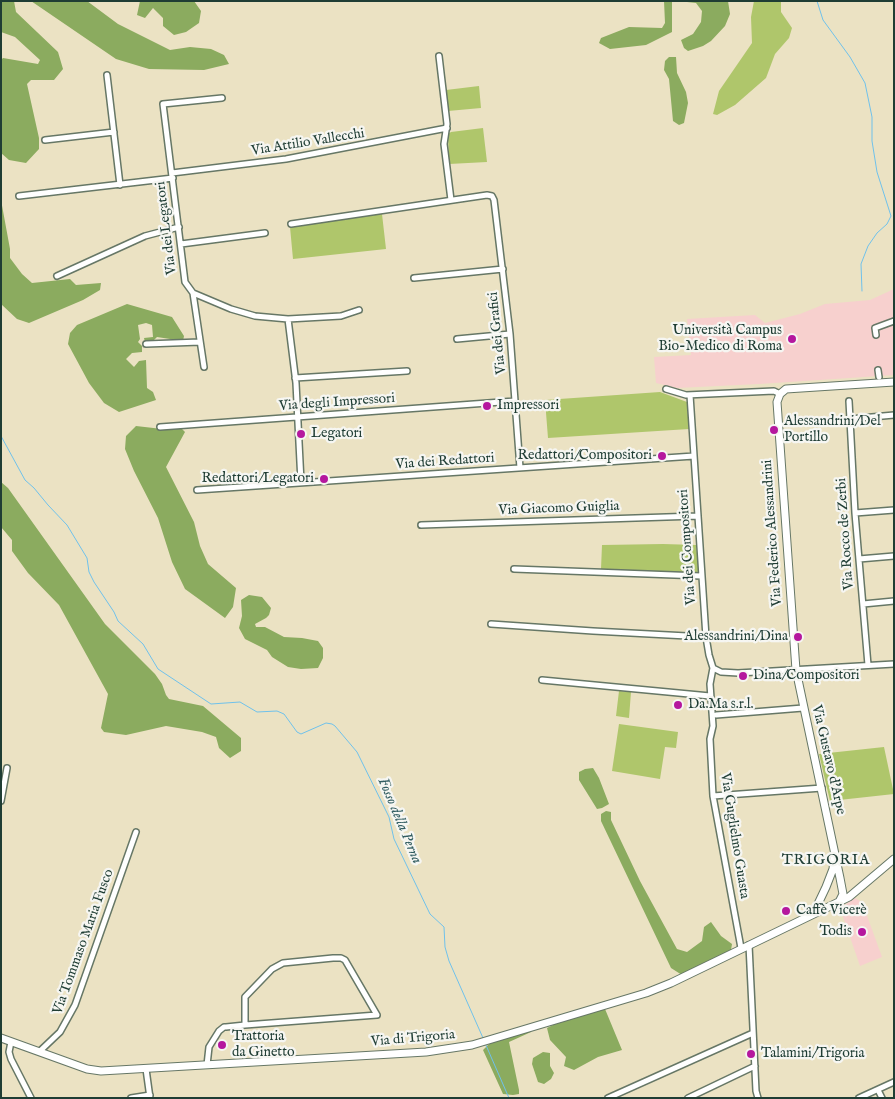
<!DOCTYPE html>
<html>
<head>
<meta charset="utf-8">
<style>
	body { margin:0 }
	#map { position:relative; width:895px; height:1099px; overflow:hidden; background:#ebe2c3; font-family:"IM FELL English",serif }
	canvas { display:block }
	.frame { position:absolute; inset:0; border:2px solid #1f3d34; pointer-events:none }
</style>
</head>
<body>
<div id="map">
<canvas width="895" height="1099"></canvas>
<div class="frame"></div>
</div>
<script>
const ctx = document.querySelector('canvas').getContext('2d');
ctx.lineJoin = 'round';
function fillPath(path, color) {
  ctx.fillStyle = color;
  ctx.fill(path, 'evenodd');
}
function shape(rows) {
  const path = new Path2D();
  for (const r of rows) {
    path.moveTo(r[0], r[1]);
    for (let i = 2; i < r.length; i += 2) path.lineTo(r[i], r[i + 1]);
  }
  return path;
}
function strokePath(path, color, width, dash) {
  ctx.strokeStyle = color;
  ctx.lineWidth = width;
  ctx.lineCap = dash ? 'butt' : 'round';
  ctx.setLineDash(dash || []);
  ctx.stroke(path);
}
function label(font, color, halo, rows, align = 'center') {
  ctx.font = font + ' "IM FELL English",serif';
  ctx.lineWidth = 4.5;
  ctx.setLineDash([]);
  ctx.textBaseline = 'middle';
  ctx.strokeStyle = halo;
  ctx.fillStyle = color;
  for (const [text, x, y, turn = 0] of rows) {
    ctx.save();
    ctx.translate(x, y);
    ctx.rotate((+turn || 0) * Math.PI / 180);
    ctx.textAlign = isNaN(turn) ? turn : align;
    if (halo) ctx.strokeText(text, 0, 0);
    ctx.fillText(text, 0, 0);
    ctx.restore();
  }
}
const built = shape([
	[894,289,894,375,759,384,677,388,656,383,654,357,691,355,687,319,755,315,765,323,800,314,825,304,870,300],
	[855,898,862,902,882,957,860,966,840,908]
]);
const green = shape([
	[754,1,781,1,781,12,792,28,789,38,775,54,766,78,735,105,717,115,713,114,719,91,752,43,751,17],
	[479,86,481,108,448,111,446,90],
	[483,128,487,162,449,164,448,134,451,132],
	[382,214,386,249,293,259,290,227],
	[660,392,687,402,689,429,548,438,545,400],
	[663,544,696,545,699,571,695,573,601,569,602,545],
	[619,691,631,692,629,718,616,716],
	[619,724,678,732,676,748,665,747,660,779,612,771],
	[884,747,894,794,830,801,819,754]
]);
const forest = shape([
	[1,1,14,1,16,12,58,52,63,69,54,80,31,80,27,84,39,138,39,149,26,163,9,160,1,153,1,60,3,58,38,64,40,60,15,37,1,32],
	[31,1,87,1,118,24,170,50,190,47,211,49,224,55,229,64,204,70,149,69,116,59],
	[140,1,194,1,201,11,199,23,186,32,174,35,163,26,163,18,153,8,145,18,137,15],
	[664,1,672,1,672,32,646,45,610,49,599,43,601,38,629,27,662,28,665,23],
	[678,1,728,1,730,14,725,26,711,41,703,46,688,51,684,48,681,40,693,34,701,22,702,11,696,3],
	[669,57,676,57,677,73,686,92,688,103,684,123,679,125,673,121,669,79,664,70,665,61],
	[1,200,10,249,10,258,22,274,32,283,70,279,76,285,101,283,100,290,83,300,29,323,17,319,1,304],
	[127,304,172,317,184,336,183,341,157,337,153,341,145,342,144,338,153,337,152,325,146,323,138,325,140,339,138,342,142,346,142,352,132,353,126,359,134,367,139,361,146,360,147,388,153,392,156,400,119,412,104,403,89,383,68,344,70,333,77,325],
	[136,426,171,430,181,428,185,432,166,467,194,522,200,546,208,564,236,588,233,607,225,618,185,589,172,562,158,518,134,471,125,449,126,436],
	[1,482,8,488,105,624,155,674,162,684,166,695,169,699,203,706,241,738,241,751,230,758,219,748,216,737,202,732,166,726,126,735,104,732,101,728,108,694,59,605,28,573,12,551,12,540,1,527],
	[249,595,262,597,271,608,269,615,266,618,255,624,256,627,265,627,284,637,302,638,318,641,323,648,323,658,318,668,301,669,288,667,272,657,267,650,245,639,239,628,242,616,241,600],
	[593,768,599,778,609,804,602,808,597,809,579,780,579,772,585,769],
	[606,811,611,812,611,820,640,881,677,949,687,952,702,941,704,927,711,922,721,936,732,944,731,950,682,975,671,968,601,821,601,814],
	[598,1009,605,1009,622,1050,598,1057,574,1070,564,1066,566,1057,550,1040,547,1028,557,1023],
	[531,1030,531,1032,509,1042,519,1090,519,1094,513,1095,503,1094,483,1050,490,1043],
	[543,1052,550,1053,550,1066,554,1073,551,1079,544,1084,538,1082,532,1064,533,1058]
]);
const stream = shape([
	[817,1,823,20,850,57,865,83,872,117,872,141,877,172,891,216,887,224,877,233,868,246,861,264,862,291],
	[1,436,25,480,34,488,48,505,67,525,87,558,89,572,94,582,114,612,118,621,143,644,158,669,211,704,240,702,257,712,277,711,284,714,297,732,301,734,326,723,332,724,335,726,357,752,389,817,394,839,430,914,444,927,445,947,449,961,483,1038],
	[485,1043,509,1098]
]);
const street = shape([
	[439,56,447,124,444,144,451,200],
	[107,75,120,185],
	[222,98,163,104,185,282,193,293,231,309,255,316,288,319,296,383,301,482],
	[45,140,114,132],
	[172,173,286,159,447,128],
	[19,196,173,178],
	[291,224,487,195,492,196,494,200,510,334,520,468],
	[181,244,265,233],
	[57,276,145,236,179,227],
	[414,278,503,269],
	[193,293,204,367],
	[288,319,341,316,359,310],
	[876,335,875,328,894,321],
	[457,339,510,334],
	[146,344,200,342],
	[878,370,879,377],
	[295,378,407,371],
	[666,389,686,395,774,391,780,394],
	[690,395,706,637,709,655,713,668,710,684,713,726,710,739,713,796,741,948],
	[849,401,855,513,868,665],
	[850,419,894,415],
	[160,427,515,401],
	[197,490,694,456],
	[855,513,894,510],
	[421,525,697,516],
	[859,559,894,556],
	[514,569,701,576],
	[863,604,894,601],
	[491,624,593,631,706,637],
	[713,668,721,672,738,673,894,664],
	[542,680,710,696],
	[716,715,803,708],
	[713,796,822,788],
	[1,801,7,768],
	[749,945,756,1091,758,1098],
	[11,1042,9,1052,11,1059,31,1098],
	[40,1051,60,1032,75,1005,136,832],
	[207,1065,209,1047,219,1031,224,1027,226,1027,245,1025,377,1015,345,960,341,958,333,958,283,963,272,969,245,997,245,1025],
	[146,1069,150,1098],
	[878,1090,882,1098],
	[131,1098,150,1095],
	[608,1098,753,1033],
	[688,1098,755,1066],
	[859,1098,894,1082]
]);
const secondary = shape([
	[839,902,843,894,840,878,796,670,777,402,780,394,786,389,894,382],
	[810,915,817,906,826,887,833,869,834,859],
	[1,1038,87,1069,101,1071,426,1052,472,1045,646,993,671,983,849,897,894,859]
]);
const markers = [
	[792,339,5,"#b5179e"],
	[487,406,5,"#b5179e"],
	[774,430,5,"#b5179e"],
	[301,434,5,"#b5179e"],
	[662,456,5,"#b5179e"],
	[324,479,5,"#b5179e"],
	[798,637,5,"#b5179e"],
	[743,676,5,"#b5179e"],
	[678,705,5,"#b5179e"],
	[786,911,5,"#b5179e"],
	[862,932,5,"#b5179e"],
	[222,1045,5,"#b5179e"],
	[751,1054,5,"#b5179e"]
];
const streetNames = [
	["Via Attilio Vallecchi",308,143,-9],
	["Via dei Legatori",167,228,-97],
	["Via dei Grafici",498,333,-96],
	["Via degli Impressori",337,403,-4],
	["Via dei Redattori",445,462,-4],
	["Via Giacomo Guiglia",559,509,-2],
	["Via Federico Alessandrini",773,533,-94],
	["Via Rocco de Zerbi",846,534,-94],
	["Via dei Compositori",688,547,-94],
	["Via Gustavo d'Arpe",828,760,77],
	["Via Guglielmo Guasta",734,836,81],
	["Via Tommaso Maria Fusco",84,942,-70],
	["Via di Trigoria",413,1039,-5]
];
const poiNames = [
	["Università Campus",782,331,"right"],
	["Bio-Medico di Roma",782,347,"right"],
	["Impressori",497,406],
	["Alessandrini/Del",784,422],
	["Portillo",784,438],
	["Legatori",311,434],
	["Redattori/Compositori",652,456,"right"],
	["Redattori/Legatori",314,479,"right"],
	["Alessandrini/Dina",788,637,"right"],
	["Dina/Compositori",753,676],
	["Da.Ma s.r.l.",688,705],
	["Caffè Vicerè",796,911],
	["Todis",852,932,"right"],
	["Trattoria",232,1037],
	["da Ginetto",232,1053],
	["Talamini/Trigoria",761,1054]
];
const waterNames = [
	["Fosso della Perna",399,821,67]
];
const neighbourhoodNames = [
	["TRIGORIA",826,861]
];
fillPath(built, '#f7d0ce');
fillPath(green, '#afc66b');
fillPath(forest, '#8bab5f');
strokePath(stream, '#6fc1eb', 1);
strokePath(street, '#676', 8);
strokePath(secondary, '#676', 9);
strokePath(street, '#fff', 5);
strokePath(secondary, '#fff', 7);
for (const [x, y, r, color] of markers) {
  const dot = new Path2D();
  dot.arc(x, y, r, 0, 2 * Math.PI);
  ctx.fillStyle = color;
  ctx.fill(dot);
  strokePath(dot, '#f6f6f2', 2);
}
label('14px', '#1f3d34', '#f6f6f2', streetNames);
label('14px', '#1f3d34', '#f6f6f2', poiNames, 'left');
label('italic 15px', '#335e62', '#f6f6f2', waterNames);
ctx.letterSpacing = '1px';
label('15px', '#1f3d34', '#f6f6f2', neighbourhoodNames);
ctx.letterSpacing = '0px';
</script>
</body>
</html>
